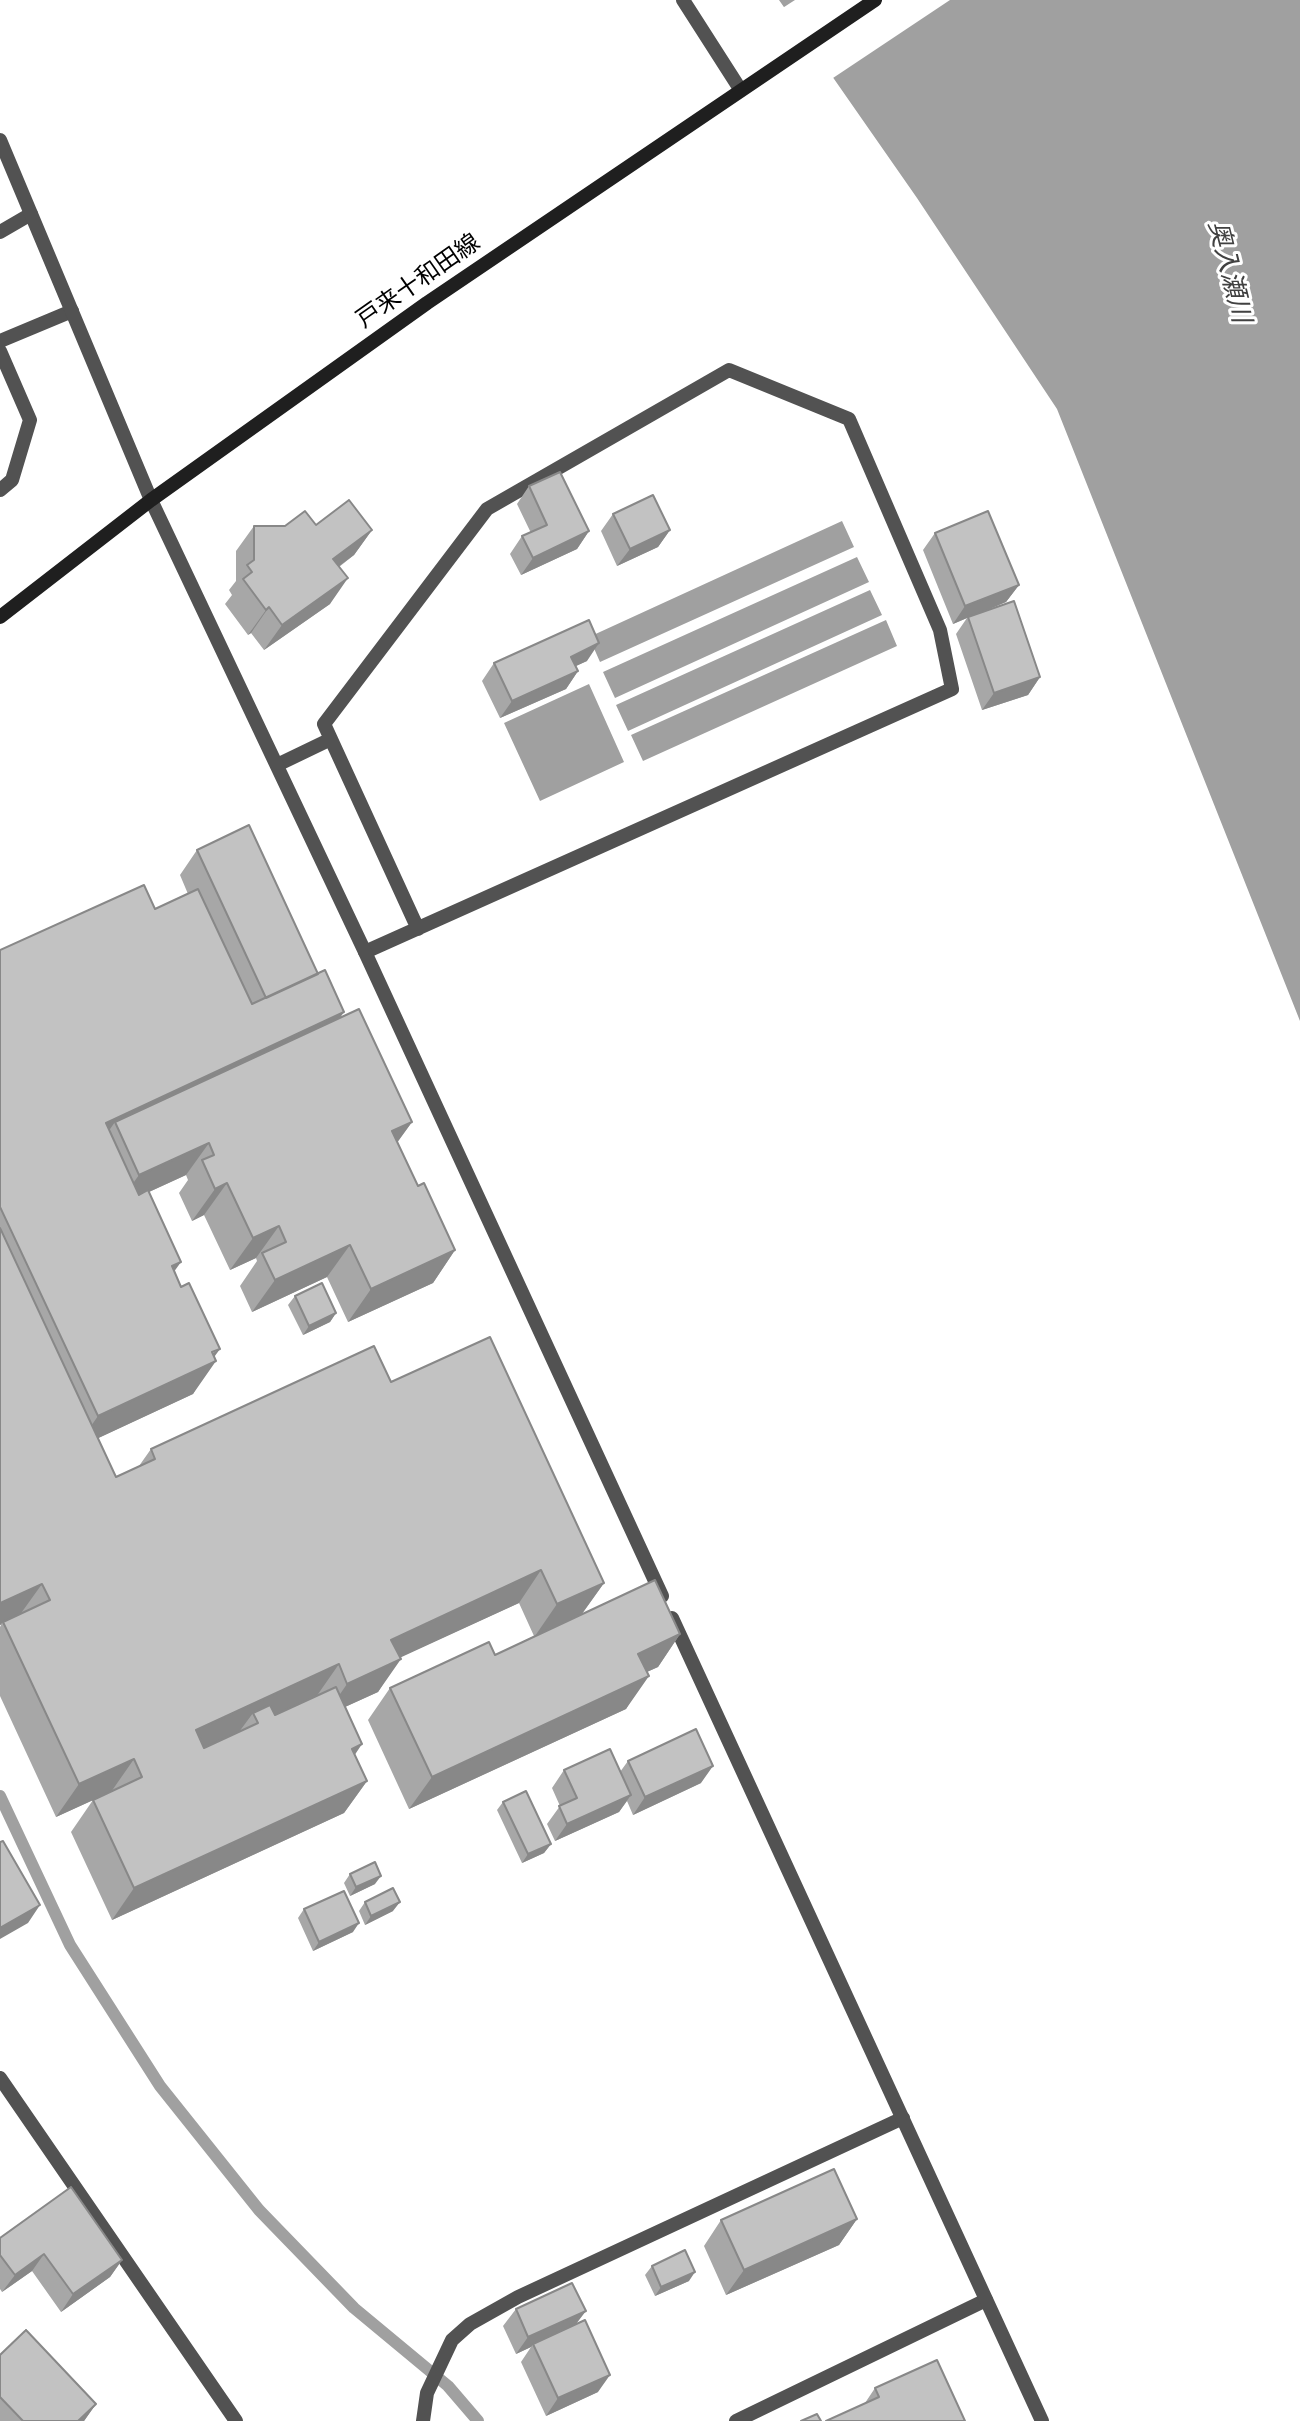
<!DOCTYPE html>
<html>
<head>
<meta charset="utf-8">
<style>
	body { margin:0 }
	canvas { display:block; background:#fff }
</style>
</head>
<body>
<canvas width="1300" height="2421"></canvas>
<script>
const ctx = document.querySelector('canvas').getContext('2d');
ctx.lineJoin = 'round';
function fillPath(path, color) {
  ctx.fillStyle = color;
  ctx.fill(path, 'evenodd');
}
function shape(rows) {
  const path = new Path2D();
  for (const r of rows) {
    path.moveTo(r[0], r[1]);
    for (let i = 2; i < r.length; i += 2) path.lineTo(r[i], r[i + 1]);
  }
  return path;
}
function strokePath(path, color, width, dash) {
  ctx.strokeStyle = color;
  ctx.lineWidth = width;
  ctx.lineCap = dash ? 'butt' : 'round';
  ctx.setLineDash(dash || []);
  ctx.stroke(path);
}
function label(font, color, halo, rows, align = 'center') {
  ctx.font = font + ' Roboto,"Noto Sans JP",sans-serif';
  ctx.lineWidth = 6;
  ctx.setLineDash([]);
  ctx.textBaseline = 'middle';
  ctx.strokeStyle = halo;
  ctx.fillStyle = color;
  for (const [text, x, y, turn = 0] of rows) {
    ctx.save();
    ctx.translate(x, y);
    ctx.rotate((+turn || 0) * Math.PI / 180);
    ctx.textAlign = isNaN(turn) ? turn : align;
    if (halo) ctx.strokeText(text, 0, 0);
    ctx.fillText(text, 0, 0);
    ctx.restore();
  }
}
const water = shape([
	[779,0,1300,0,1300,1021,1057,409,917,198],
	[842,521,854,547,600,662,589,637],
	[857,557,869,582,615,698,603,672],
	[870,590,882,615,628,731,616,705],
	[886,620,897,646,643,761,631,735],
	[589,684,624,762,540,801,504,723]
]);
const pier = shape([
	[795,0,950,0,830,80,781,9]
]);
const stream = shape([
	[0,1796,70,1945,160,2086,259,2210,354,2308,448,2386,478,2421]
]);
const service = shape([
	[0,232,31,214],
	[0,341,72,311],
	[0,351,30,420,12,480,0,490],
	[277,765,331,739],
	[365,952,952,689,940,630,849,419,729,370,487,509,324,724,418,929],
	[736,2421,986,2300]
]);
const minor = shape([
	[683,0,740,89],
	[0,2078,236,2421],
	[423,2421,427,2393,452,2340,470,2324,518,2297,903,2118]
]);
const tertiary = shape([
	[0,140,151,500,365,952,662,1596],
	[672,1618,1042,2421]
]);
const secondary = shape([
	[0,617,151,500,427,303,875,0]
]);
const wall = shape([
	[529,486,589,531,577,549,521,575,510,554,522,536,531,533,517,504],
	[613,514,670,530,658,547,617,566,601,531],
	[316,525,372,530,354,555,339,567,330,604,264,650,251,633,248,635,225,604,232,595,229,590,236,581,236,551,254,526],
	[935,533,1019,585,1006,602,987,610,1040,677,1028,695,982,710,956,634,967,618,953,624,923,550],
	[587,661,575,666,578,671,566,689,500,718,482,681,494,663],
	[197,850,318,974,340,1018,412,1122,397,1142,418,1186,455,1250,433,1283,348,1322,327,1277,252,1312,240,1286,257,1261,256,1258,230,1270,204,1215,192,1221,179,1193,188,1180,186,1175,149,1192,174,1271,214,1357,193,1394,98,1438,116,1477,139,1466,151,1449,391,1382,604,1583,582,1614,680,1634,658,1667,647,1672,626,1709,409,1809,368,1720,390,1688,495,1655,534,1636,519,1603,400,1657,378,1692,345,1707,355,1755,367,1781,344,1813,112,1920,71,1832,93,1800,56,1817,0,1696,0,1627,1,1625,0,1625,0,950,155,909,188,894,180,875],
	[295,1296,336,1313,330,1322,303,1335,288,1305],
	[628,1761,701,1783,633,1815,627,1801,619,1812,555,1841,547,1824,560,1806,552,1788,564,1770,620,1772],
	[503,1802,551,1844,544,1853,522,1863,497,1810],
	[350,1874,375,1884,350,1896,344,1883],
	[365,1902,393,1911,365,1925,359,1911],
	[304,1909,353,1932,313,1951,298,1918],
	[857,2219,839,2245,726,2295,704,2246,721,2220],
	[0,2238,122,2260,110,2277,61,2312,32,2271,2,2292,0,2289],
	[652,2266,689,2281,655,2296,645,2275],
	[516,2309,576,2325,598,2392,546,2416,521,2362,531,2347,516,2354,503,2326],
	[0,2355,96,2404,84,2421,0,2421],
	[875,2388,965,2421,865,2403]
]);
const shadedWall = shape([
	[372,530,354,555,315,584,333,559],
	[670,530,658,547,617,566,630,549],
	[589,531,577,549,521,575,533,558],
	[348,578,330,604,264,650,282,625],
	[1019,585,1006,602,968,618,968,617,967,618,953,624,965,606],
	[269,607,251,633,248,635,266,610],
	[599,643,587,661,559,674,571,657],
	[578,671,566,689,500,718,512,701],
	[1040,677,1028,695,982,710,994,693],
	[344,1012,322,1044,115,1122,96,1149,106,1123],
	[412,1122,389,1154,392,1131],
	[209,1143,186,1175,116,1207,139,1175],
	[227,1183,204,1215,192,1221,215,1189],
	[279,1226,256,1258,230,1270,253,1238],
	[350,1245,327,1277,252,1312,275,1280],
	[455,1250,433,1283,348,1322,371,1289],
	[181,1262,158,1294,172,1266],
	[336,1313,330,1322,303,1335,309,1326],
	[220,1349,209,1364,216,1361,193,1394,75,1449,98,1416],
	[541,1570,519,1603,369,1672,391,1640],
	[604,1583,581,1615,535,1636,557,1604],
	[42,1584,19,1616,3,1622,0,1625,0,1603],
	[680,1634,658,1667,615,1686,638,1654],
	[401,1659,378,1692,325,1716,347,1684],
	[339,1664,316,1697,258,1724,253,1713,239,1732,173,1763,196,1730],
	[649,1676,626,1709,409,1809,432,1777],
	[362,1744,340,1777,352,1749],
	[134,1759,111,1792,56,1817,79,1784],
	[713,1766,701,1783,633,1815,645,1797],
	[367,1781,344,1813,112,1920,134,1888],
	[631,1795,619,1812,555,1841,567,1824],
	[551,1844,544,1853,522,1863,528,1854],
	[381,1876,375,1884,350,1896,356,1887],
	[400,1902,393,1911,365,1925,371,1916],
	[40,1905,28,1923,0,1939,0,1928],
	[359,1923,353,1932,313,1951,319,1942],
	[857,2219,839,2245,726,2295,744,2270],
	[44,2254,32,2271,2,2292,15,2275],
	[122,2260,110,2277,61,2312,73,2294],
	[695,2272,689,2281,655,2296,661,2287],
	[586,2311,573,2328,533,2344,531,2347,516,2354,528,2337],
	[610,2375,598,2392,546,2416,558,2398],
	[96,2404,84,2421,78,2421]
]);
const building = shape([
	[560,472,589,531,533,558,522,536,547,525,529,486,560,472],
	[653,495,670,530,630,549,613,514,653,495],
	[349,500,372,530,333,559,348,578,282,625,269,607,266,610,243,579,252,572,247,565,254,560,254,526,285,526,305,511,316,525,349,500],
	[988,511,1019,585,965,606,935,533,988,511],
	[1014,601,1040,677,994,693,968,617,1014,601],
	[589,620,599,643,571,657,578,671,512,701,494,663,589,620],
	[249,825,318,974,266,998,197,850,249,825],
	[144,885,155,909,198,889,252,1004,325,970,344,1012,106,1123,139,1195,148,1190,181,1262,172,1266,181,1287,189,1283,220,1349,212,1352,216,1361,98,1416,0,1207,0,950,144,885],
	[359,1009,412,1122,392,1131,418,1186,424,1183,455,1250,371,1289,350,1245,275,1280,262,1253,286,1242,279,1226,253,1238,227,1183,215,1189,202,1160,214,1155,209,1143,139,1175,115,1122,359,1009],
	[0,1228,116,1477,155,1459,151,1449,374,1346,391,1382,490,1337,604,1583,557,1604,541,1570,391,1640,401,1659,347,1684,339,1664,196,1730,204,1748,258,1723,253,1713,270,1705,275,1715,336,1687,362,1744,352,1749,367,1781,134,1888,93,1800,142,1777,134,1759,79,1784,3,1622,50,1600,42,1584,0,1603,0,1228],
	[322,1283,336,1313,309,1326,295,1296,322,1283],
	[655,1580,680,1634,638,1654,649,1676,432,1777,390,1688,489,1642,495,1655,655,1580],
	[696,1729,713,1766,645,1797,628,1761,696,1729],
	[610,1749,631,1795,567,1824,559,1806,577,1798,564,1770,610,1749],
	[526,1791,551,1844,528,1854,503,1802,526,1791],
	[3,1841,40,1905,0,1928,0,1842,3,1841],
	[375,1862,381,1876,356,1887,350,1874,375,1862],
	[393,1888,400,1902,371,1916,365,1902,393,1888],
	[344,1891,359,1923,319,1942,304,1909,344,1891],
	[834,2169,857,2219,744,2270,721,2220,834,2169],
	[71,2187,122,2260,73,2294,44,2254,15,2275,0,2255,0,2238,71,2187],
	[685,2250,695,2272,661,2287,652,2266,685,2250],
	[572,2283,586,2311,528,2337,516,2309,572,2283],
	[585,2320,610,2375,558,2398,533,2344,585,2320],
	[26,2330,96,2404,78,2421,23,2421,0,2397,0,2355,26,2330],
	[937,2360,965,2421,826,2421,879,2397,875,2388,937,2360],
	[817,2414,821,2421,801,2421,817,2414]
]);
const streetNames = [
	["戸来十和田線",419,282,-35]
];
const waterNames = [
	["奥入瀬川",1228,272,76]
];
fillPath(water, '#a0a0a0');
fillPath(pier, '#fff');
strokePath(stream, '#a0a0a0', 12);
strokePath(service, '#525252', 14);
strokePath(minor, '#525252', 14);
strokePath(tertiary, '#525252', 14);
strokePath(secondary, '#1f1f1f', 14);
fillPath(wall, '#a7a7a7');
fillPath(shadedWall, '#888');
fillPath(building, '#c2c2c2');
strokePath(building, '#888', 2);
label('24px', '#000', '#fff', streetNames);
label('italic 26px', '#414141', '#fff', waterNames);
</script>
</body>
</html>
